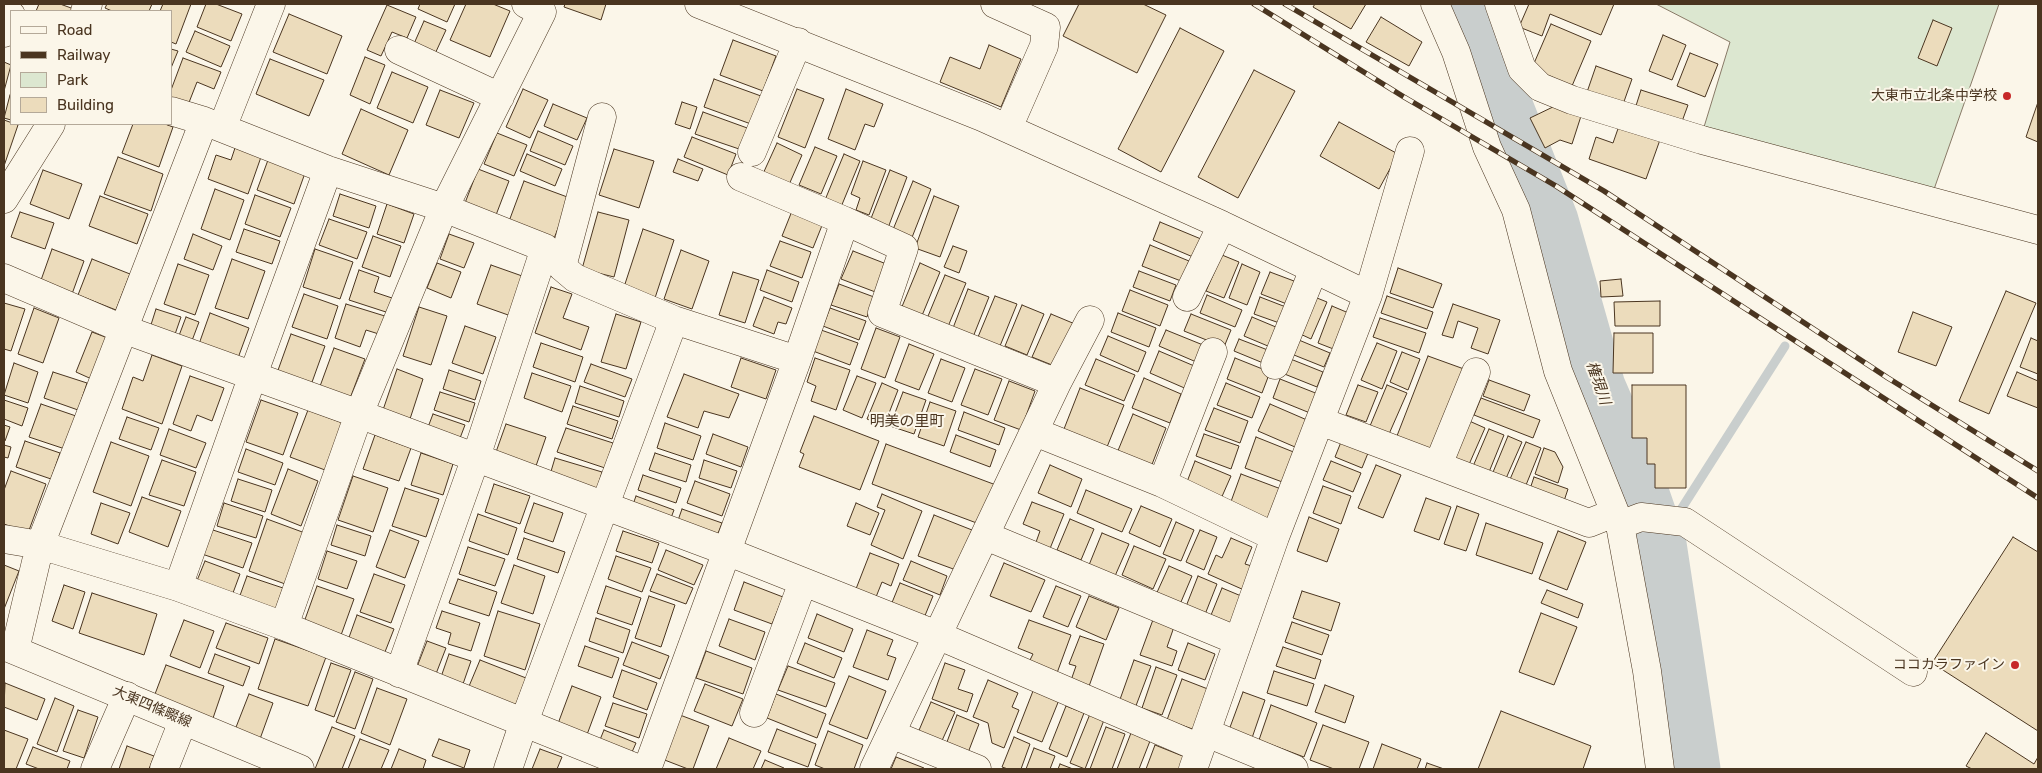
<!DOCTYPE html>
<html>
<head>
<meta charset="utf-8">
<style>
	body { margin:0 }
	#map { position:relative; width:2042px; height:773px; overflow:hidden; background:#fbf6e9; font-family:Rubik,sans-serif }
	canvas { display:block }
	.frame { position:absolute; inset:0; border:5px solid #4a3520; pointer-events:none }
	.legend { position:absolute; left:10px; top:10px; width:162px; height:115px; box-sizing:border-box; background:#fbf6e9; border:1px solid #b4a999; margin:0; padding:6px 9px; list-style:none; font-size:15px; color:#4a3520 }
	.legend li { display:flex; align-items:center; gap:10px; height:25px }
	.legend b { width:25px; border:1px solid #b4a999 }
</style>
</head>
<body>
<div id="map">
<canvas width="2042" height="773"></canvas>
<div class="frame"></div>
<ul class="legend">
<li><b style="height:6px;background:#fbf6e9"></b>Road</li>
<li><b style="height:6px;background:#4a3520"></b>Railway</li>
<li><b style="height:14px;background:#dce7d0"></b>Park</li>
<li><b style="height:14px;background:#ecdcbc"></b>Building</li>
</ul>
</div>
<script>
const ctx = document.querySelector('canvas').getContext('2d');
ctx.lineJoin = 'round';
function fillPath(path, color) {
  ctx.fillStyle = color;
  ctx.fill(path, 'evenodd');
}
function shape(rows) {
  const path = new Path2D();
  for (const r of rows) {
    path.moveTo(r[0], r[1]);
    for (let i = 2; i < r.length; i += 2) path.lineTo(r[i], r[i + 1]);
  }
  return path;
}
function strokePath(path, color, width, dash) {
  ctx.strokeStyle = color;
  ctx.lineWidth = width;
  ctx.lineCap = dash ? 'butt' : 'round';
  ctx.setLineDash(dash || []);
  ctx.stroke(path);
}
function label(font, color, halo, rows, align = 'center') {
  ctx.font = font + ' Rubik,"Noto Sans JP",sans-serif';
  ctx.lineWidth = 4;
  ctx.setLineDash([]);
  ctx.textBaseline = 'middle';
  ctx.strokeStyle = halo;
  ctx.fillStyle = color;
  for (const [text, x, y, turn = 0] of rows) {
    ctx.save();
    ctx.translate(x, y);
    ctx.rotate((+turn || 0) * Math.PI / 180);
    ctx.textAlign = isNaN(turn) ? turn : align;
    if (halo) ctx.strokeText(text, 0, 0);
    ctx.fillText(text, 0, 0);
    ctx.restore();
  }
}
const green = shape([
	[1656,4,1999,4,1932,195,1704,127,1730,42,1656,4]
]);
const stream = shape([
	[1659,544,1785,346]
]);
const river = shape([
	[1471,4,1484,29,1506,108,1551,221,1598,387,1631,463,1659,544,1693,769]
]);
const building = shape([
	[39,4,60,4,74,9,73,11,36,11,39,4],
	[107,4,152,4,149,11,112,11,105,8,107,4],
	[163,4,191,4,176,44,171,42,171,11,160,11,163,4],
	[206,4,216,4,242,14,231,41,197,27,206,4],
	[420,4,455,4,447,22,418,9,420,4],
	[466,4,493,4,510,11,490,57,450,40,466,4],
	[565,4,606,4,601,20,564,7,565,4],
	[1079,4,1143,4,1166,15,1137,73,1063,36,1079,4],
	[1315,4,1366,4,1351,29,1313,7,1315,4],
	[1529,4,1614,4,1601,35,1550,14,1542,36,1519,27,1529,4],
	[387,5,416,17,407,38,392,32,381,56,367,50,387,5],
	[289,14,342,36,327,74,273,52,289,14],
	[1381,17,1422,42,1409,66,1366,42,1381,17],
	[1933,20,1952,28,1937,66,1918,58,1933,20],
	[424,21,446,30,434,56,413,46,424,21],
	[1551,24,1591,41,1572,86,1532,68,1551,24],
	[1180,28,1224,51,1161,172,1118,149,1180,28],
	[195,31,230,46,221,67,186,52,195,31],
	[1663,35,1686,45,1672,80,1649,71,1663,35],
	[733,40,776,56,763,91,720,75,733,40],
	[989,45,1021,59,1001,107,940,82,950,57,980,69,989,45],
	[171,49,178,51,171,68,171,49],
	[1690,53,1718,64,1705,97,1677,86,1690,53],
	[365,57,385,65,370,104,350,95,365,57],
	[183,58,221,72,214,89,197,82,188,105,171,98,171,90,183,58],
	[270,59,324,80,309,116,256,94,270,59],
	[4,62,11,65,4,91,4,62],
	[1596,66,1632,79,1621,110,1585,98,1596,66],
	[1254,70,1295,91,1238,198,1198,177,1254,70],
	[392,72,428,87,413,123,377,108,392,72],
	[714,79,761,96,751,124,704,107,714,79],
	[523,89,548,100,530,138,506,127,523,89],
	[797,89,824,99,805,148,778,137,797,89],
	[846,89,883,104,874,127,865,124,855,150,828,139,846,89],
	[440,90,474,103,459,138,426,125,440,90],
	[1641,90,1688,105,1680,127,1634,112,1641,90],
	[10,95,11,95,11,120,4,118,10,95],
	[682,102,697,107,690,129,675,124,682,102],
	[2038,102,2038,142,2026,137,2038,102],
	[553,104,587,118,577,140,544,126,553,104],
	[1557,105,1582,113,1572,144,1560,140,1545,148,1530,118,1557,105],
	[361,109,408,130,389,175,342,154,361,109],
	[703,112,750,129,742,150,695,134,703,112],
	[4,120,18,125,4,166,4,120],
	[1339,122,1398,154,1379,189,1320,156,1339,122],
	[1620,123,1661,137,1646,179,1589,159,1596,137,1613,143,1620,123],
	[133,124,165,124,173,127,159,167,122,153,133,124],
	[538,131,573,146,565,165,530,151,538,131],
	[497,133,527,145,514,176,484,164,497,133],
	[692,137,736,154,728,175,684,157,692,137],
	[777,143,802,155,788,187,762,176,777,143],
	[815,147,837,156,821,194,799,185,815,147],
	[235,148,261,157,248,194,208,179,216,155,231,160,235,148],
	[614,149,654,161,639,208,599,195,614,149],
	[527,154,562,169,555,186,520,171,527,154],
	[844,154,860,161,841,207,825,200,844,154],
	[118,157,163,174,151,211,104,194,118,157],
	[678,159,703,169,698,181,673,172,678,159],
	[268,160,305,173,294,204,257,190,268,160],
	[863,161,886,170,869,215,856,210,860,198,851,194,863,161],
	[478,169,509,181,496,215,465,203,478,169],
	[43,170,82,184,69,219,30,204,43,170],
	[890,170,907,177,888,228,870,221,890,170],
	[524,181,570,198,553,241,508,224,524,181],
	[913,181,931,189,911,240,892,232,913,181],
	[215,189,244,200,230,240,201,229,215,189],
	[340,194,376,206,369,228,333,216,340,194],
	[255,195,291,208,280,237,245,224,255,195],
	[100,196,148,214,137,244,89,226,100,196],
	[934,196,959,206,940,257,915,248,934,196],
	[387,204,414,214,404,243,377,234,387,204],
	[792,211,823,223,813,248,782,236,792,211],
	[20,212,54,223,45,249,11,237,20,212],
	[598,212,629,220,614,277,582,269,598,212],
	[329,219,367,232,357,259,319,245,329,219],
	[1160,222,1201,239,1193,257,1153,240,1160,222],
	[244,229,280,241,272,264,236,252,244,229],
	[643,229,674,240,655,298,624,287,643,229],
	[193,234,222,246,213,270,184,259,193,234],
	[449,234,474,243,464,268,440,259,449,234],
	[373,236,401,246,390,277,362,267,373,236],
	[780,241,811,252,802,278,770,266,780,241],
	[1150,245,1189,261,1181,281,1142,266,1150,245],
	[953,246,967,251,959,273,944,267,953,246],
	[52,249,84,261,72,294,40,283,52,249],
	[315,249,353,262,340,299,303,287,315,249],
	[681,250,709,261,692,309,664,299,681,250],
	[853,251,889,265,878,293,841,279,853,251],
	[1222,255,1239,262,1224,298,1206,291,1222,255],
	[92,259,130,274,116,310,78,295,92,259],
	[232,259,265,271,248,319,215,308,232,259],
	[437,263,461,272,451,298,427,288,437,263],
	[920,263,940,272,921,318,901,309,920,263],
	[178,264,209,275,195,315,164,304,178,264],
	[1242,264,1260,272,1247,305,1229,298,1242,264],
	[491,265,525,277,511,316,477,304,491,265],
	[1398,268,1442,284,1433,308,1390,293,1398,268],
	[359,270,379,277,374,292,395,299,389,313,349,300,359,270],
	[767,270,799,282,792,302,760,290,767,270],
	[1139,271,1176,285,1170,301,1133,287,1139,271],
	[733,272,759,280,745,323,719,315,733,272],
	[1270,272,1302,284,1292,306,1261,294,1270,272],
	[945,275,966,283,947,329,926,321,945,275],
	[1621,279,1623,296,1601,297,1600,281,1621,279],
	[839,284,874,297,867,317,831,305,839,284],
	[551,287,572,294,563,318,589,327,581,350,535,333,551,287],
	[968,289,989,297,973,337,953,328,968,289],
	[1130,290,1168,305,1160,326,1122,311,1130,290],
	[2006,291,2036,303,1989,414,1959,401,2006,291],
	[304,294,338,306,327,339,292,327,304,294],
	[1207,295,1242,310,1235,327,1200,313,1207,295],
	[995,296,1017,304,1000,346,978,337,995,296],
	[1312,296,1327,302,1311,339,1296,332,1312,296],
	[1387,296,1433,312,1427,329,1381,313,1387,296],
	[764,297,792,308,786,324,778,322,774,334,753,326,764,297],
	[1260,297,1291,309,1285,325,1254,314,1260,297],
	[1660,301,1660,326,1615,326,1614,302,1660,301],
	[4,303,25,309,11,351,4,349,4,303],
	[346,304,388,317,382,335,366,330,360,347,335,338,346,304],
	[1453,304,1500,320,1488,354,1471,348,1478,328,1458,321,1453,338,1442,335,1453,304],
	[1022,305,1044,314,1027,355,1005,346,1022,305],
	[1332,306,1351,314,1336,350,1318,343,1332,306],
	[419,307,447,316,431,365,403,356,419,307],
	[34,308,59,318,43,363,18,354,34,308],
	[830,308,866,321,859,340,823,326,830,308],
	[156,309,181,317,173,340,149,331,156,309],
	[1913,312,1952,327,1936,366,1898,352,1913,312],
	[210,313,249,328,238,358,199,344,210,313],
	[1118,313,1156,328,1149,347,1111,332,1118,313],
	[616,314,641,322,626,369,601,362,616,314],
	[1051,314,1075,324,1057,367,1032,357,1051,314],
	[1191,314,1231,330,1224,347,1184,331,1191,314],
	[186,317,199,322,190,346,177,341,186,317],
	[1252,317,1283,330,1275,349,1244,336,1252,317],
	[1380,318,1426,333,1419,353,1373,337,1380,318],
	[465,326,496,337,483,374,452,363,465,326],
	[876,328,900,337,885,378,861,369,876,328],
	[821,330,858,343,850,365,813,351,821,330],
	[1166,330,1208,347,1201,364,1159,346,1166,330],
	[92,332,113,340,96,381,76,372,92,332],
	[1614,333,1653,333,1653,373,1613,373,1614,333],
	[291,334,325,346,311,385,277,373,291,334],
	[1108,336,1146,352,1138,372,1100,355,1108,336],
	[1294,338,1330,353,1324,367,1289,353,1294,338],
	[2031,338,2038,341,2038,374,2020,367,2031,338],
	[1239,339,1273,352,1268,365,1234,351,1239,339],
	[541,343,583,357,575,382,533,367,541,343],
	[1377,343,1397,351,1382,389,1361,380,1377,343],
	[909,344,934,354,919,390,895,381,909,344],
	[334,348,365,359,349,401,319,389,334,348],
	[1159,351,1199,368,1189,390,1150,373,1159,351],
	[1402,352,1420,359,1408,390,1390,382,1402,352],
	[152,355,182,366,162,424,122,409,133,377,143,381,152,355],
	[1428,356,1464,369,1431,454,1395,441,1428,356],
	[741,358,776,370,766,399,731,387,741,358],
	[815,358,850,370,836,410,811,401,816,386,807,382,815,358],
	[1235,358,1270,372,1262,393,1227,379,1235,358],
	[1288,358,1323,372,1317,387,1282,373,1288,358],
	[941,359,965,368,952,402,928,393,941,359],
	[1096,359,1135,375,1124,401,1085,385,1096,359],
	[14,363,38,372,28,403,4,395,14,363],
	[591,364,632,379,625,397,584,382,591,364],
	[397,369,423,379,410,419,383,410,397,369],
	[975,369,1002,379,988,415,961,405,975,369],
	[449,370,481,381,475,400,443,389,449,370],
	[53,372,87,383,78,410,44,398,53,372],
	[2017,372,2038,381,2038,408,2007,396,2017,372],
	[532,373,571,386,562,412,524,398,532,373],
	[684,374,739,394,729,418,704,411,698,428,667,417,684,374],
	[190,376,224,388,212,421,197,415,191,431,173,424,190,376],
	[857,376,876,383,862,418,843,410,857,376],
	[1144,378,1181,394,1170,423,1132,408,1144,378],
	[1280,379,1318,394,1310,413,1273,398,1280,379],
	[1489,380,1530,395,1524,411,1483,396,1489,380],
	[1009,381,1035,391,1021,430,994,420,1009,381],
	[882,383,898,390,884,426,867,419,882,383],
	[1226,383,1260,397,1252,418,1217,405,1226,383],
	[1358,385,1378,392,1366,422,1346,415,1358,385],
	[1387,385,1407,393,1389,434,1370,426,1387,385],
	[1632,385,1686,385,1686,488,1655,488,1655,464,1647,464,1647,438,1632,438,1632,385],
	[580,386,624,401,619,417,575,403,580,386],
	[1080,388,1124,405,1107,447,1064,429,1080,388],
	[440,392,475,403,469,422,434,410,440,392],
	[903,392,926,400,914,434,890,426,903,392],
	[1481,398,1540,420,1533,438,1474,415,1481,398],
	[4,400,28,408,22,426,4,419,4,400],
	[261,400,298,413,283,455,246,442,261,400],
	[930,402,956,411,944,446,918,437,930,402],
	[41,404,76,416,65,449,29,437,41,404],
	[1270,404,1307,420,1295,447,1258,431,1270,404],
	[573,406,618,421,612,439,567,424,573,406],
	[1214,408,1248,421,1240,443,1205,430,1214,408],
	[308,410,343,423,325,470,290,457,308,410],
	[964,412,1005,428,999,445,958,430,964,412],
	[433,414,465,425,457,446,425,435,433,414],
	[1133,414,1166,428,1151,467,1117,453,1133,414],
	[814,416,879,441,860,490,799,467,804,454,800,452,814,416],
	[127,417,159,428,151,450,119,439,127,417],
	[1467,420,1485,428,1467,469,1449,461,1467,420],
	[665,423,701,436,693,460,657,448,665,423],
	[506,424,546,437,536,466,496,452,506,424],
	[4,425,10,427,5,441,4,440,4,425],
	[566,428,613,443,605,468,557,452,566,428],
	[169,429,206,443,196,468,160,455,169,429],
	[1489,429,1504,435,1487,477,1471,471,1489,429],
	[713,434,748,447,741,467,706,454,713,434],
	[1204,434,1239,446,1231,469,1196,456,1204,434],
	[375,435,411,448,399,481,363,469,375,435],
	[956,435,996,450,990,467,950,452,956,435],
	[1508,436,1522,442,1504,483,1491,477,1508,436],
	[1256,437,1296,453,1285,483,1245,468,1256,437],
	[1343,437,1370,448,1362,468,1335,457,1343,437],
	[25,441,60,453,51,479,16,467,25,441],
	[111,442,149,456,131,506,93,492,111,442],
	[1526,442,1541,448,1524,490,1508,484,1526,442],
	[886,444,996,485,982,525,872,484,886,444],
	[4,445,11,447,8,458,4,457,4,445],
	[1544,448,1555,452,1563,467,1558,483,1535,474,1544,448],
	[246,449,283,463,275,485,238,472,246,449],
	[421,453,453,464,443,495,411,485,421,453],
	[655,453,691,465,686,482,649,470,655,453],
	[555,458,602,472,596,493,549,478,555,458],
	[162,460,196,472,184,506,149,495,162,460],
	[704,460,737,471,731,488,699,478,704,460],
	[1195,461,1231,476,1220,501,1185,487,1195,461],
	[1331,461,1361,473,1353,492,1323,480,1331,461],
	[1050,465,1082,479,1071,507,1038,493,1050,465],
	[1376,465,1401,475,1383,518,1358,508,1376,465],
	[288,469,318,481,301,526,271,514,288,469],
	[11,471,46,484,28,533,4,524,4,490,11,471],
	[1241,474,1281,489,1269,521,1229,507,1241,474],
	[643,475,681,488,676,503,638,490,643,475],
	[353,476,388,488,373,532,338,520,353,476],
	[1534,477,1568,489,1562,507,1528,495,1534,477],
	[238,479,272,490,265,512,231,501,238,479],
	[695,481,730,494,722,516,687,503,695,481],
	[494,484,530,496,520,524,485,512,494,484],
	[1323,486,1351,496,1341,524,1313,513,1323,486],
	[405,488,439,499,426,537,392,526,405,488],
	[1086,490,1132,509,1122,532,1077,513,1086,490],
	[882,494,922,511,903,559,871,545,885,510,877,507,882,494],
	[636,496,674,510,669,523,631,510,636,496],
	[142,497,181,511,168,547,129,532,142,497],
	[1426,498,1451,507,1439,540,1414,531,1426,498],
	[1032,502,1064,514,1049,551,1035,545,1040,531,1023,524,1032,502],
	[101,503,130,513,118,544,91,534,101,503],
	[224,503,263,516,256,538,217,526,224,503],
	[534,503,563,513,553,542,524,532,534,503],
	[856,503,879,513,870,535,847,526,856,503],
	[1141,506,1172,519,1160,547,1129,533,1141,506],
	[1457,506,1479,514,1466,551,1444,544,1457,506],
	[682,509,722,523,715,541,676,526,682,509],
	[478,514,517,528,508,555,469,541,478,514],
	[934,515,972,530,956,570,918,556,934,515],
	[1309,517,1339,529,1327,562,1297,551,1309,517],
	[267,519,305,533,288,585,249,571,267,519],
	[1070,519,1094,529,1081,560,1057,550,1070,519],
	[1176,522,1194,530,1181,561,1163,554,1176,522],
	[1486,523,1543,543,1532,574,1476,555,1486,523],
	[337,525,371,536,365,556,331,545,337,525],
	[210,529,252,543,243,568,202,554,210,529],
	[390,530,419,541,405,578,376,567,390,530],
	[1200,530,1217,537,1204,570,1186,562,1200,530],
	[623,531,659,543,652,563,616,551,623,531],
	[1558,531,1586,542,1567,590,1539,579,1558,531],
	[1102,533,1129,544,1115,576,1089,565,1102,533],
	[2013,537,2038,552,2038,731,1932,663,2013,537],
	[524,538,565,552,558,573,517,559,524,538],
	[1231,538,1252,547,1245,564,1255,567,1244,590,1208,574,1216,555,1222,558,1231,538],
	[1134,546,1166,559,1153,589,1122,575,1134,546],
	[468,547,505,559,495,586,459,574,468,547],
	[666,550,703,565,694,585,658,570,666,550],
	[327,551,357,561,347,589,318,579,327,551],
	[870,553,899,564,891,586,882,582,874,602,854,594,870,553],
	[616,556,651,568,642,592,608,579,616,556],
	[205,561,240,574,230,601,194,588,205,561],
	[911,561,947,576,940,595,903,580,911,561],
	[1004,563,1045,580,1031,612,990,596,1004,563],
	[4,565,19,571,4,609,4,565],
	[514,565,545,576,533,614,501,603,514,565],
	[1169,566,1192,576,1178,609,1154,599,1169,566],
	[374,574,405,585,391,623,360,612,374,574],
	[657,574,693,588,686,604,650,591,657,574],
	[247,576,283,588,274,614,238,601,247,576],
	[1198,576,1217,584,1204,617,1185,609,1198,576],
	[458,579,497,592,489,616,449,603,458,579],
	[744,582,783,597,772,624,734,610,744,582],
	[900,583,933,596,924,618,891,605,900,583],
	[64,585,85,592,73,629,52,621,64,585],
	[317,586,354,599,340,638,303,625,317,586],
	[606,586,641,598,632,625,597,613,606,586],
	[1056,586,1081,596,1068,627,1043,617,1056,586],
	[1222,588,1246,598,1234,630,1209,620,1222,588],
	[1547,590,1583,604,1578,618,1541,603,1547,590],
	[1302,591,1340,603,1331,631,1293,618,1302,591],
	[92,593,157,614,144,655,79,633,92,593],
	[649,596,675,605,661,647,635,638,649,596],
	[1089,596,1119,608,1106,640,1076,627,1089,596],
	[442,611,480,623,471,651,448,644,451,633,436,628,442,611],
	[498,611,540,624,525,670,484,656,498,611],
	[1541,613,1577,627,1554,685,1519,672,1541,613],
	[817,614,853,629,844,652,808,638,817,614],
	[357,615,394,629,383,657,347,643,357,615],
	[1154,617,1175,624,1167,647,1177,651,1172,666,1140,655,1154,617],
	[596,618,630,630,623,653,589,641,596,618],
	[729,619,765,632,755,660,719,646,729,619],
	[184,620,214,631,200,668,170,656,184,620],
	[1029,620,1071,635,1057,673,1029,662,1033,654,1018,648,1029,620],
	[1292,622,1329,635,1322,655,1285,642,1292,622],
	[226,623,268,638,259,664,216,648,226,623],
	[867,630,893,640,887,655,896,658,888,680,853,667,867,630],
	[1080,636,1104,644,1087,692,1069,686,1076,666,1069,664,1080,636],
	[275,639,326,657,308,706,258,689,275,639],
	[427,641,446,648,434,679,415,672,427,641],
	[632,642,669,656,660,679,623,665,632,642],
	[805,643,842,658,834,678,797,663,805,643],
	[1188,643,1215,654,1205,680,1178,670,1188,643],
	[585,646,619,658,612,678,578,666,585,646],
	[1283,647,1321,660,1315,679,1276,666,1283,647],
	[706,651,752,668,743,694,696,678,706,651],
	[215,654,250,667,243,686,208,673,215,654],
	[449,654,471,661,463,684,441,677,449,654],
	[480,660,526,678,514,710,467,691,480,660],
	[1134,660,1151,666,1134,711,1118,705,1134,660],
	[331,663,351,670,334,717,315,710,331,663],
	[945,663,965,670,958,689,973,694,967,712,932,699,945,663],
	[166,665,224,686,211,724,152,702,166,665],
	[788,666,835,683,826,707,778,690,788,666],
	[1156,667,1177,675,1162,715,1142,708,1156,667],
	[622,670,657,683,647,710,613,697,622,670],
	[1274,671,1314,684,1307,706,1267,693,1274,671],
	[355,672,373,679,355,729,336,722,355,672],
	[849,676,886,691,867,739,829,724,849,676],
	[1182,679,1213,691,1198,731,1167,720,1182,679],
	[988,680,1018,693,1012,707,1019,710,1004,748,992,743,988,723,973,717,988,680],
	[5,683,45,699,37,720,4,707,5,683],
	[705,684,743,699,732,726,694,711,705,684],
	[1325,685,1354,696,1345,723,1315,712,1325,685],
	[572,686,601,697,585,740,556,729,572,686],
	[377,688,407,699,390,745,361,733,377,688],
	[1033,691,1059,700,1042,742,1017,732,1033,691],
	[1243,692,1265,700,1252,738,1229,730,1243,692],
	[249,694,273,703,256,750,231,740,249,694],
	[776,694,826,714,817,738,767,718,776,694],
	[55,698,74,706,57,752,37,744,55,698],
	[931,702,955,712,940,745,917,735,931,702],
	[613,703,647,714,639,738,605,726,613,703],
	[1271,705,1317,723,1304,757,1259,740,1271,705],
	[1066,706,1084,713,1067,757,1049,749,1066,706],
	[78,710,98,717,84,758,63,751,78,710],
	[1501,711,1591,746,1583,769,1478,769,1501,711],
	[1090,714,1104,720,1085,769,1070,763,1090,714],
	[680,715,709,726,693,769,688,769,662,759,680,715],
	[957,715,979,724,966,758,944,750,957,715],
	[1323,725,1369,742,1359,769,1334,769,1310,760,1323,725],
	[332,727,355,736,342,769,315,769,332,727],
	[1106,727,1125,734,1112,769,1090,769,1106,727],
	[777,729,816,744,808,767,768,752,777,729],
	[4,730,28,739,16,769,4,769,4,730],
	[604,730,636,743,629,759,597,747,604,730],
	[828,731,863,745,854,769,825,769,815,765,828,731],
	[1131,733,1150,741,1139,769,1117,769,1131,733],
	[1986,733,2034,764,2038,757,2038,769,1972,769,1966,766,1986,733],
	[1014,737,1030,744,1021,769,1008,769,1002,767,1014,737],
	[729,738,761,751,753,769,716,769,729,738],
	[360,739,389,750,381,769,348,769,360,739],
	[439,739,470,750,464,768,432,756,439,739],
	[1382,744,1421,759,1417,769,1373,769,1382,744],
	[1155,745,1185,757,1180,769,1146,769,1155,745],
	[127,746,154,756,149,769,119,769,127,746],
	[33,747,70,761,67,769,39,769,26,764,33,747],
	[1034,748,1055,756,1050,769,1026,769,1034,748],
	[399,749,426,760,423,769,391,769,399,749],
	[540,749,562,757,557,769,532,769,540,749],
	[896,757,924,768,924,769,891,769,896,757],
	[765,760,784,768,784,769,761,769,765,760],
	[1427,763,1444,769,1425,769,1427,763],
	[1060,764,1073,769,1058,769,1060,764]
]);
const minor = shape([
	[699,4,982,117,1222,225,1368,295,1275,537,1193,769],
	[995,4,1046,27,1044,46,1008,128],
	[1435,4,1456,52,1487,147,1516,210,1558,371,1620,525,1647,671,1660,769],
	[1499,4,1522,69,1540,87,1572,100,1702,140,2038,230],
	[85,11,88,4],
	[4,33,11,15],
	[399,50,500,97],
	[171,111,204,121,328,170,444,208,545,248,562,267,575,278,674,320,797,360],
	[222,128,271,4],
	[752,152,798,42],
	[328,170,253,375,178,587,284,626,639,769],
	[741,177,845,221],
	[4,199,51,124],
	[562,267,602,117],
	[4,278,123,329,359,414,726,551,937,635,1200,748],
	[1368,295,1410,151],
	[1187,297,1222,225],
	[1275,365,1314,269],
	[1320,421,1589,523,1614,513],
	[1035,432,1162,483,1275,537],
	[1438,465,1476,372],
	[1162,483,1213,352],
	[1620,525,1641,517,1685,522,1913,672],
	[986,536,1238,641],
	[4,539,40,545,178,587],
	[284,626,359,414,444,208,542,12,526,4],
	[15,650,40,545,204,121],
	[399,673,476,457,545,248],
	[754,713,803,582],
	[1207,733,1294,769],
	[891,734,977,769],
	[95,769,127,696],
	[164,769,183,721],
	[508,769,524,722,674,320],
	[647,769,797,360,845,221,904,248,882,313,1057,383],
	[874,769,1057,383,1090,320]
]);
const major = shape([
	[4,646,300,769]
]);
const rail = shape([
	[1254,4,1404,97,1556,186,2038,498],
	[1285,4,1604,191,1888,378,2038,471]
]);
const markers = [
	[2007,96,5,"#c62828"],
	[2015,665,5,"#c62828"]
];
const poiNames = [
	["大東市立北条中学校",1997,96],
	["ココカラファイン",2005,665]
];
const streetNames = [
	["大東四條畷線",152,707,23]
];
const waterNames = [
	["権現川",1598,383,71]
];
const neighbourhoodNames = [
	["明美の里町",907,422]
];
fillPath(green, '#dce7d0');
strokePath(green, '#887966', 1);
strokePath(stream, '#c9cecd', 9);
strokePath(river, '#c9cecd', 55);
fillPath(building, '#ecdcbc');
strokePath(building, '#4a3520', 1);
strokePath(minor, '#4a3520', 29);
strokePath(major, '#4a3520', 29);
strokePath(minor, '#fbf6e9', 28);
strokePath(major, '#fbf6e9', 28);
strokePath(rail, '#4a3520', 5.5);
strokePath(rail, '#fbf6e9', 4, [11]);
for (const [x, y, r, color] of markers) {
  const dot = new Path2D();
  dot.arc(x, y, r, 0, 2 * Math.PI);
  ctx.fillStyle = color;
  ctx.fill(dot);
  strokePath(dot, '#fbf6e9', 2);
}
label('14px', '#4a3520', '#fbf6e9', poiNames, 'right');
label('14px', '#4a3520', '#fbf6e9', streetNames);
label('italic 15px', '#4a3520', '#fbf6e9', waterNames);
label('15px', '#4a3520', '#fbf6e9', neighbourhoodNames);
</script>
</body>
</html>
